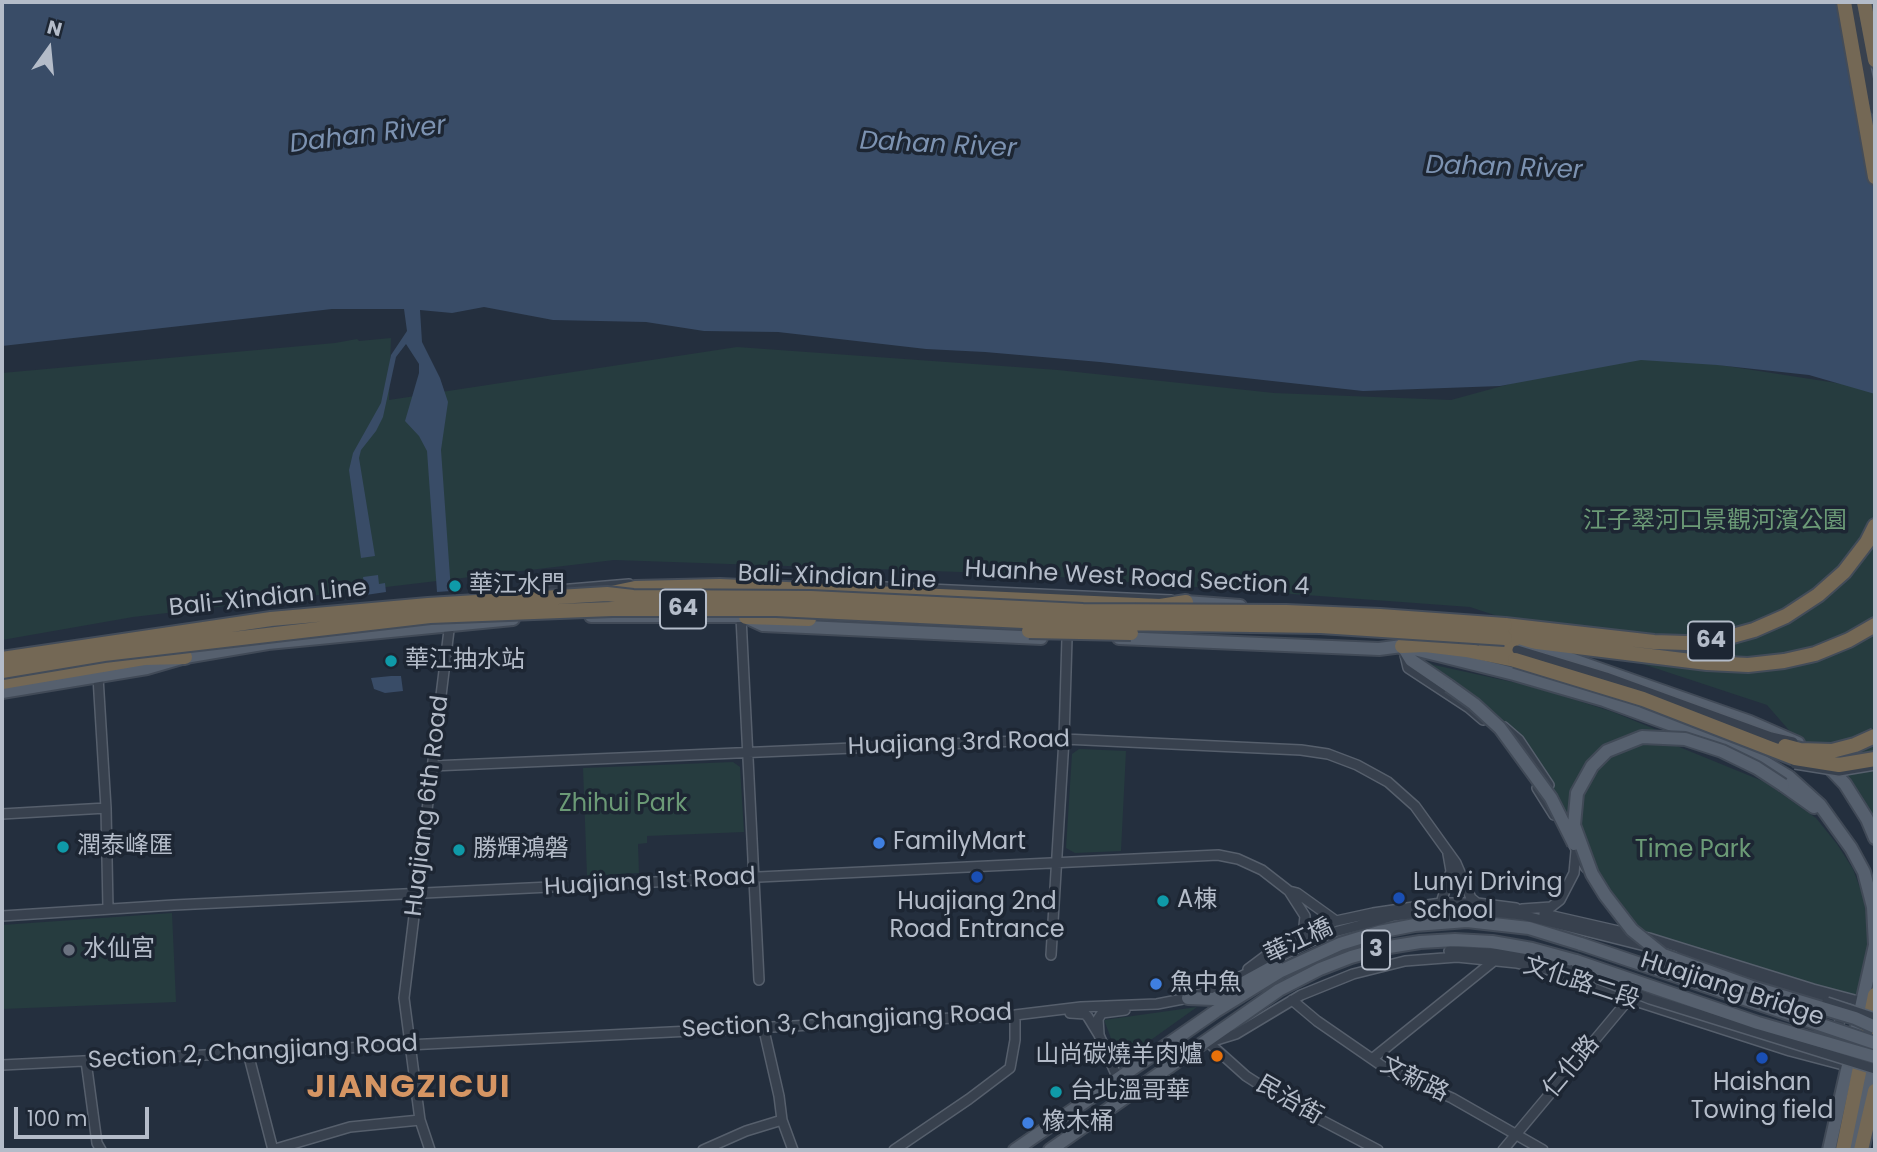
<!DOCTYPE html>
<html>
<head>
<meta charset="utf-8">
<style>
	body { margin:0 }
	#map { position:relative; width:1877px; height:1152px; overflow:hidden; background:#242f3e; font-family:Poppins,sans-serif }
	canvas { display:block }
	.frame { position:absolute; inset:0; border:4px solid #b4bcc9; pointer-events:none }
	.north { position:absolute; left:14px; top:14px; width:70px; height:70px; -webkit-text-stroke:5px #1d2633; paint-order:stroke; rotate:15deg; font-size:19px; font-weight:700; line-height:28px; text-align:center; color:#b4bcc9 }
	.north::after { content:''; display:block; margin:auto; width:24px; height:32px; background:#b4bcc9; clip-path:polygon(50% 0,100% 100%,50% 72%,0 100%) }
	.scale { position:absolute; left:14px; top:1107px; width:135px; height:32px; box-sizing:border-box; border:4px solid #b4bcc9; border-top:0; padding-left:9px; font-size:21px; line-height:24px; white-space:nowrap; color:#b4bcc9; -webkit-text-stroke:5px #1d2633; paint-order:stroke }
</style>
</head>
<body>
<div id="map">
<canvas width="1877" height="1152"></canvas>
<div class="frame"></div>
<div class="north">N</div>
<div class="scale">100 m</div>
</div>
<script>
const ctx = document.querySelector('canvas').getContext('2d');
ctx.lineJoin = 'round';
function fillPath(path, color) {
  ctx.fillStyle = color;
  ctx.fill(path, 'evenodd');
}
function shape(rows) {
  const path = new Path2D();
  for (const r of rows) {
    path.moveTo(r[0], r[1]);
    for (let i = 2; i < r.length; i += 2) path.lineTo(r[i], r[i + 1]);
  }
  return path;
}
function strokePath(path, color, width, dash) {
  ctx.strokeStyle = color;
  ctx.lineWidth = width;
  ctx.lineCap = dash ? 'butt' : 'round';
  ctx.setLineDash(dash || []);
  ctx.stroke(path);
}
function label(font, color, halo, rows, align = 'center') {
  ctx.font = font + ' Poppins,"Noto Sans TC",sans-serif';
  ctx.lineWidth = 7;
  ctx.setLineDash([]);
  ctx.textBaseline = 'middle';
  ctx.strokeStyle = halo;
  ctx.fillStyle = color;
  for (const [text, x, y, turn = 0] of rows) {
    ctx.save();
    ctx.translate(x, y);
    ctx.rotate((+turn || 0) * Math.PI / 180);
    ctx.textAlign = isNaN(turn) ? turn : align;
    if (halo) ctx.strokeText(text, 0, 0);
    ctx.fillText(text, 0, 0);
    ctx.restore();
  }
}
const green = shape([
	[391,338,389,400,737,347,1058,370,1274,393,1451,400,1630,351,1875,389,1875,829,1767,705,1470,607,1018,574,614,560,133,617,2,640,2,373,335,343,357,339,359,341],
	[1425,660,1434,665,1526,685,1563,696,1613,712,1662,732,1632,733,1609,746,1589,763,1571,836,1548,775,1526,742,1481,701],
	[1639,740,1672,744,1765,782,1816,818,1837,844,1853,869,1863,896,1868,923,1868,956,1859,1003,1635,928,1620,911,1591,863,1577,819,1584,784,1608,754],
	[1079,749,1126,751,1121,851,1075,853,1066,848,1072,754],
	[733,762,740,767,744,832,647,836,647,843,638,844,639,873,587,876,583,768],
	[172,913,176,1002,2,1009,2,925],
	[1197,1007,1120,1062,1104,1020]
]);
const water = shape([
	[2,2,1875,2,1875,394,1809,375,1717,365,1641,360,1500,386,1363,391,1100,362,985,352,926,349,778,332,704,331,646,322,553,320,484,307,452,313,420,310,422,342,440,378,448,402,441,450,451,591,437,592,427,451,419,436,405,421,419,373,419,364,406,344,396,357,383,417,376,431,361,450,359,458,375,556,361,558,349,470,353,453,381,403,391,355,407,331,404,309,332,309,2,346],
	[378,575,379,584,385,583,386,592,359,596,358,586,364,585,363,577],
	[391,676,401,676,403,691,385,693,374,689,371,678]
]);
const minor = shape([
	[1852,2,1875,110],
	[797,583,1171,600],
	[535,592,629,584],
	[741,617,759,980],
	[1405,655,1408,668,1469,708,1483,720],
	[98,677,106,808,108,909],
	[1504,727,1519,740,1549,785],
	[432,766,1064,739,1301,750,1328,754,1357,765,1388,782,1415,806,1456,863,1471,898,1477,903],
	[1537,788,1554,815],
	[2,814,106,808],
	[1571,840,1586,868],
	[1289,891,1297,893,1336,921],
	[1441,903,1451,871,1448,854],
	[1522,909,1551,907,1560,900,1574,873,1576,851],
	[1544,914,1649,938,1813,989,1862,1002],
	[2,916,174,905,1218,855,1238,859,1262,870,1289,891,1305,916,1303,936],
	[1449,951,1508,954,1573,969],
	[1051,955,1064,739,1067,638],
	[1680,955,1827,1002],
	[1248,969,1276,948,1336,921,1373,913,1441,903,1477,903,1516,908],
	[1292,1000,1317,1021,1388,1070,1452,1098,1543,1150],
	[1070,1013,1085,1014,1088,1017,1099,1035,1118,1079,1130,1093],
	[763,1026,779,1096,782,1120,793,1150],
	[1099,1034,1098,1019,1102,1013,1125,1010],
	[1210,1041,1208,1042,1246,1076,1285,1101,1378,1150],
	[1210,1042,1236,1034,1301,995,1353,974,1405,961,1457,957,1517,963,1546,969,1629,999,1790,1051,1847,1066],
	[1832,1050,1843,1009],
	[248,1053,273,1150],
	[1372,1059,1495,960],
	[86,1061,97,1143,101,1150],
	[2,1065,1015,1015,1081,1007,1157,1004,1188,998,1218,988,1305,944,1331,933,1394,916,1432,911,1475,910,1522,915,1649,947],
	[272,1150,350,1127,420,1120],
	[430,1150,420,1120,404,998,450,622],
	[703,1150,746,1131,782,1120],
	[894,1150,969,1099,1010,1068,1015,1040,1015,1015],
	[1503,1150,1629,999]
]);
const major = shape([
	[1186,602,1240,606],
	[556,604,611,602],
	[591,616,755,616],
	[750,619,763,625,1041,638],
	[1119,638,1379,649,1402,646,1514,674,1604,700,1749,753,1789,777,1820,805,1851,848,1864,872,1873,907,1875,945,1829,1150],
	[1402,645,1411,660,1449,686],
	[1536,647,1750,722,1798,743],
	[2,692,147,668,185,657,268,643,513,619],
	[1826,764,1845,784,1867,819,1875,838],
	[1783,785,1814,807],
	[1188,998,1214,999,1276,965],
	[1015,1150,1216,1011,1281,971,1340,944,1379,932,1415,925,1467,921,1529,928,1581,944],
	[1050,1150,1279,990,1320,969,1351,957,1383,948,1420,942,1455,940,1492,942,1532,949,1576,961],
	[1852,1150,1873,1058]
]);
const highway = shape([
	[1844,2,1875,177],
	[1864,2,1875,60],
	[611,593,635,588,720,586,1160,606,1186,602],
	[746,617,809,619],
	[1505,625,1654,642,1686,643,1718,640,1754,630,1786,616,1818,595,1844,572,1867,542,1875,526],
	[1505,638,1707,663,1748,665,1784,661,1815,654,1849,640,1875,625],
	[1485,642,1515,654],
	[1402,646,1425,645,1466,650,1515,660],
	[2,682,144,658,185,657],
	[1843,1150,1875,995],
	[1861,1150,1875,1091]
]);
const minorBridge = shape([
	[1517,650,1606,677,1771,737,1793,742],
	[1795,764,1839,771,1875,765],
	[1573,969,1650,999,1875,1069],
	[1827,1002,1875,1018]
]);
const majorBridge = shape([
	[1449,686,1474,704,1500,728,1551,798,1574,844],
	[1783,785,1757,768,1722,751,1685,739,1642,737,1607,751,1592,766,1577,793,1574,825,1592,874,1605,895,1632,930,1663,955,1752,987,1855,1018,1875,1027],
	[1581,944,1875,1043],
	[1576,961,1758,1023,1875,1057]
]);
const highwayBridge = shape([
	[1029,631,1131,633],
	[2,659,271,619,428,605,607,594,633,597,811,598,1083,611,1286,612,1380,616,1505,625],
	[1515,660,1643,699,1795,758,1839,765,1875,759],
	[2,671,104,654,430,616,612,609,776,609,1044,622,1321,626,1505,638],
	[1785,746,1800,750,1832,751,1855,745,1875,736]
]);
const markers = [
	[455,586,7,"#0f9aa8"],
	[391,661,7,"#0f9aa8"],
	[879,843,7,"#3f7fe0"],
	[63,847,7,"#0f9aa8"],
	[459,850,7,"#0f9aa8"],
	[977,877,7,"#1a4fb4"],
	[1399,898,7,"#1a4fb4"],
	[1163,901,7,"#0f9aa8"],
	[69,950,7,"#6b7280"],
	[1156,984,7,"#3f7fe0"],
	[1217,1056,7,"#e8710a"],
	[1762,1058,7,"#1a4fb4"],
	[1056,1092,7,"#0f9aa8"],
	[1028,1123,7,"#3f7fe0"]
];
const shields = [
	[683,609,46],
	[1711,641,46],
	[1376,950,28]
];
const shieldNames = [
	["64",683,609],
	["64",1711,641],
	["3",1376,950]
];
const parkNames = [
	["江子翠河口景觀河濱公園",1715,522],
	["Zhihui Park",623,805],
	["Time Park",1693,851]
];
const streetNames = [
	["Bali-Xindian Line",837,578,2],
	["Huanhe West Road Section 4",1137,579,3],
	["Bali-Xindian Line",268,599,-6],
	["Huajiang 3rd Road",959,744,-2],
	["Huajiang 6th Road",428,806,-83],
	["Huajiang 1st Road",650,883,-3],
	["華江橋",1299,942,-25],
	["文化路二段",1581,984,18],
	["Huajiang Bridge",1732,990,18],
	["Section 3, Changjiang Road",847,1022,-3],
	["Section 2, Changjiang Road",253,1053,-3],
	["仁化路",1572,1067,-50],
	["文新路",1414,1080,26],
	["民治街",1289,1101,30]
];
const poiNames = [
	["華江水門",469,586],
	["華江抽水站",405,661],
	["FamilyMart",893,843],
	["潤泰峰匯",77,847],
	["勝輝鴻磐",473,850],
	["Lunyi Driving",1413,884],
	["School",1413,912],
	["A棟",1177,901],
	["Huajiang 2nd",977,903,"center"],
	["Road Entrance",977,931,"center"],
	["水仙宮",83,950],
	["魚中魚",1170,984],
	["山尚碳燒羊肉爐",1203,1056,"right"],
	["Haishan",1762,1084,"center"],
	["Towing field",1762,1112,"center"],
	["台北溫哥華",1070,1092],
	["橡木桶",1042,1123]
];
const waterNames = [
	["Dahan River",368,136,-7],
	["Dahan River",938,146,3],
	["Dahan River",1504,169,2]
];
const districtNames = [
	["JIANGZICUI",409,1089]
];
fillPath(green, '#263c3f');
fillPath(water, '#394c67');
strokePath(minor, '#565f6c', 12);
strokePath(major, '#414a57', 16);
strokePath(highway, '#434c59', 18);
strokePath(minor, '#38414e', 9);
strokePath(major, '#56606e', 12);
strokePath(highway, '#746855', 14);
strokePath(minorBridge, '#565f6c', 12, []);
strokePath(majorBridge, '#414a57', 16, []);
strokePath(highwayBridge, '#434c59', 18, []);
strokePath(minorBridge, '#38414e', 9);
strokePath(majorBridge, '#56606e', 12);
strokePath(highwayBridge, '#746855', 14);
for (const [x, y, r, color] of markers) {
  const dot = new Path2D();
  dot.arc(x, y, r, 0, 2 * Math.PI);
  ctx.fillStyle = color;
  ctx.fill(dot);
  strokePath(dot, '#1d2633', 2.5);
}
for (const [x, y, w] of shields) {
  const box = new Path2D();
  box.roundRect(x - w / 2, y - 19.5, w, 39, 5);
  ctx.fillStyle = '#1d2633';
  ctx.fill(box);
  strokePath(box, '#b4bcc9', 2);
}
label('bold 23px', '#b4bcc9', null, shieldNames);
label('24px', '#6b9a76', '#1d2633', parkNames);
label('24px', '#b4bcc9', '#1d2633', streetNames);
label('24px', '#b4bcc9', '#1d2633', poiNames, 'left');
label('italic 26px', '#7c92b1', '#1d2633', waterNames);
ctx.letterSpacing = '2px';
label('bold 32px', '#d59563', '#1d2633', districtNames);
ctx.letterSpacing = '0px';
</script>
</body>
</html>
